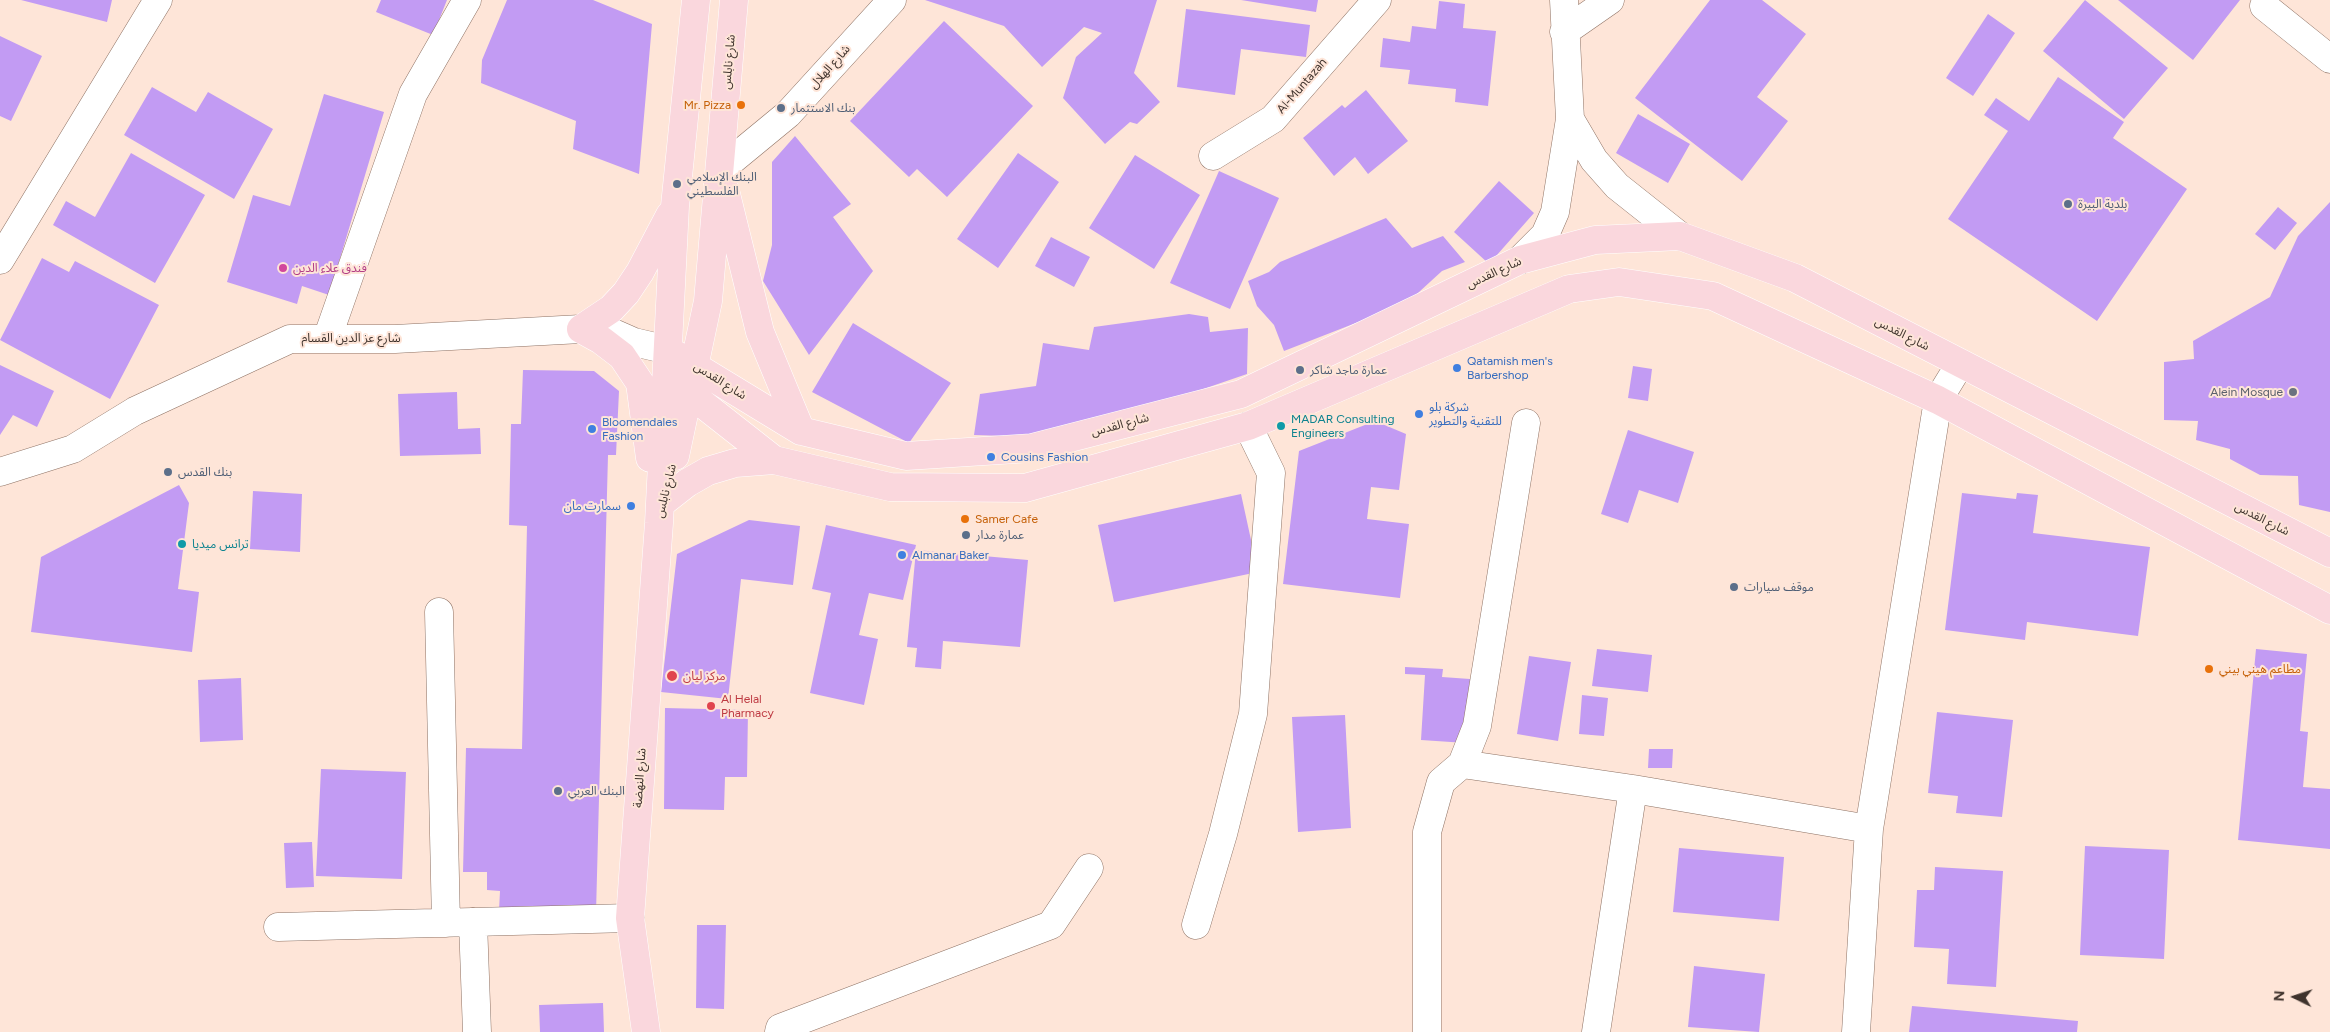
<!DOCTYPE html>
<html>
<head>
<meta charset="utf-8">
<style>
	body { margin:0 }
	#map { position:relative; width:2330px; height:1032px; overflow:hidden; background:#fee5d8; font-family:Figtree,sans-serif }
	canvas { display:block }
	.north { position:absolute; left:2270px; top:972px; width:50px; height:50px; -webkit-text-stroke:4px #fee5d8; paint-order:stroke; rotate:274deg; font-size:14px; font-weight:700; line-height:20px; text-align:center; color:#3f332d }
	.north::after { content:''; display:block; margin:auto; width:18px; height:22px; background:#3f332d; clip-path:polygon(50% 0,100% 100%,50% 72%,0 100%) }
</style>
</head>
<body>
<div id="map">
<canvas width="2330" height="1032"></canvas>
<div class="north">N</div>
</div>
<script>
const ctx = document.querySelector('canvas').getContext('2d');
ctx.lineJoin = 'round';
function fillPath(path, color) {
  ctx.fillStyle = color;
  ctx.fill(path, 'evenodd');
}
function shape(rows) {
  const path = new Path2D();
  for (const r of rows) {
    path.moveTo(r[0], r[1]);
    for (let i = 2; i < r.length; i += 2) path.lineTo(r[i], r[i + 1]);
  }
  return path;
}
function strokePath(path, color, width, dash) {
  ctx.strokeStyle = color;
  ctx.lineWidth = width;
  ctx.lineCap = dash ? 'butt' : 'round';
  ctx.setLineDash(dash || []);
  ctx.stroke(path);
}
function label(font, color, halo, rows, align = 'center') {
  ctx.font = font + ' Figtree,"Noto Sans Arabic",sans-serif';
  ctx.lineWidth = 4;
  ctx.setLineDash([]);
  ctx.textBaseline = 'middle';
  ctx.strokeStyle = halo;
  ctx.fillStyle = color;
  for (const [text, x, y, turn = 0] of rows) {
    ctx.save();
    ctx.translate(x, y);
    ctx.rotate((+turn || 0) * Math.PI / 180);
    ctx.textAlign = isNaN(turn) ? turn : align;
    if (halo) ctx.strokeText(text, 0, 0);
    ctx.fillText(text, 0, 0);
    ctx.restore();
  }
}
const building = shape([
	[21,0,112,0,107,22],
	[381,0,447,0,433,35,376,12],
	[507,0,593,0,652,24,639,174,573,149,576,121,481,83,482,60],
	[925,0,1157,0,1134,73,1160,102,1137,124,1130,122,1105,144,1063,98,1076,57,1102,33,1084,27,1042,67,1004,26],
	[1241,0,1318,0,1316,12],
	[1710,0,1762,0,1806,34,1757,97,1788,121,1742,181,1635,98],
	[2085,0,2168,68,2124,119,2043,51],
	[2118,0,2240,0,2193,60],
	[1439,1,1465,4,1463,28,1496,31,1488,106,1455,102,1456,89,1408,84,1410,70,1380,67,1383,38,1410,42,1412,26,1436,29],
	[1186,9,1310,25,1306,57,1241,49,1235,95,1177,87],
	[1988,14,2015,33,1973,96,1946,78],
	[944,21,1033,106,947,197,917,169,909,177,850,121],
	[0,36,42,56,11,121,0,116],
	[2058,77,2124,122,2113,138,2187,189,2097,321,1948,219,2008,131,1984,115,1996,98,2029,121],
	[152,87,196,112,208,92,273,129,234,199,124,135],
	[1366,90,1408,141,1368,174,1355,157,1334,176,1303,138,1342,105,1345,108],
	[324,94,384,112,329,295,302,286,297,304,227,282,253,195,290,206],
	[1638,114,1690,144,1668,183,1616,153],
	[795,136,851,204,833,217,873,271,809,355,763,281,772,245,772,162],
	[131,153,205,195,155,283,53,225,66,201,95,217],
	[1018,153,1059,182,998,268,957,239],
	[1135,155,1200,195,1154,269,1089,228],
	[1219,171,1279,198,1230,309,1170,283],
	[1499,181,1534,213,1489,264,1454,232],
	[2330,202,2330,512,2299,505,2298,476,2260,475,2230,459,2230,449,2196,440,2198,421,2164,420,2164,362,2194,359,2193,341,2270,297,2298,236],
	[2278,207,2297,223,2275,250,2255,234],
	[1386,218,1412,248,1443,236,1465,262,1442,271,1407,303,1284,351,1274,325,1257,306,1248,281,1269,272,1280,262],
	[1051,237,1090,257,1074,287,1035,266],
	[42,258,69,272,75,261,159,305,110,399,0,340],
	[1189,314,1208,317,1210,332,1248,328,1247,374,1116,419,1040,437,974,435,980,394,1036,386,1043,343,1089,350,1094,327],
	[853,323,951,383,909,443,812,392],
	[0,365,54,391,37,427,13,415,0,435],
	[1633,366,1652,369,1648,401,1628,398],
	[523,370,594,371,619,391,616,455,608,455,596,913,499,911,500,891,487,890,487,872,463,872,466,748,522,749,527,526,509,525,511,424,521,424],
	[457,392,458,429,480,428,481,454,400,456,398,394],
	[1375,421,1406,434,1399,490,1371,487,1367,519,1409,524,1400,598,1283,584,1299,451],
	[1628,430,1694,452,1678,503,1639,490,1628,523,1601,514],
	[179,485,189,503,178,589,199,592,192,652,31,632,41,557],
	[253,491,302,494,300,552,250,549],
	[1962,493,2016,499,2017,493,2038,495,2033,533,2150,547,2138,636,2027,622,2025,640,1945,630],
	[1241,494,1258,572,1114,602,1098,525],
	[749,520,800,526,793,585,741,579,728,699,661,692,677,554],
	[826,525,916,545,903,600,869,593,859,635,878,639,864,705,810,693,831,593,812,589],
	[916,550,1028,560,1020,647,943,641,941,669,915,667,917,648,907,647],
	[1597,649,1652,655,1648,692,1592,686],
	[2256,649,2307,654,2300,731,2308,732,2303,787,2330,789,2330,849,2238,840],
	[1529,656,1571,662,1558,741,1517,734],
	[1405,667,1443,669,1442,677,1470,679,1466,743,1421,740,1425,675,1405,674],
	[241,678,243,740,200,742,198,680],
	[1582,695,1608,698,1604,736,1579,734],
	[665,708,748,710,747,777,725,777,724,810,664,809],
	[1937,712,2013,720,2002,817,1956,813,1958,796,1928,793],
	[1345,715,1351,828,1298,832,1292,717],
	[1649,749,1673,749,1672,768,1648,768],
	[321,769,406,772,402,879,316,876],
	[312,842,314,887,286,888,284,843],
	[2085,846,2169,850,2164,959,2080,955],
	[1679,848,1784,857,1779,921,1673,912],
	[1935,867,2003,871,1996,987,1947,984,1949,949,1914,947,1917,890,1934,890],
	[697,925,726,925,724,1009,696,1008],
	[1694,966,1765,974,1759,1032,1688,1027],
	[603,1003,604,1032,540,1032,539,1005],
	[1912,1006,2078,1021,2077,1032,1909,1032]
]);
const minor = shape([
	[2264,6,2330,59],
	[1564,32,1610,0],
	[1570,119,1594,160,1617,186,1680,236],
	[1213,156,1273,119,1377,0],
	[720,170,788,114,892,0],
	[0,260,158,0],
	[1520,260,1545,235,1555,212,1570,119,1564,0],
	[327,339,413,94,467,0],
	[0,472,73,449,135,411,290,339,395,339,581,329,609,331,634,342,668,350],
	[439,612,446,923],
	[1462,764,1477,726,1526,423],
	[473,922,477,1032],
	[1196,925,1223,834,1253,714,1271,473,1248,426],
	[278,927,630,918],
	[779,1032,780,1028,1051,925,1089,868],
	[1427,1032,1427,832,1441,782,1462,764,1633,789,1869,829],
	[1596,1032,1633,789],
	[1856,1032,1869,829,1938,400,1960,364]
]);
const major = shape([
	[725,190,760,332,801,431],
	[668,350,690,394,774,460,890,487,1025,488,1248,426,1569,289,1619,282,1713,296,1938,400,2330,610],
	[668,350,801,431,906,456,1031,448,1241,394,1520,260,1595,240,1680,236,1795,278,2330,553],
	[675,456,708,301,734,0],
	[650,458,640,383,622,356,601,340,581,329,611,309,626,293,640,272,670,215],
	[664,501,687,483,708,471,735,463,774,460],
	[646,1032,630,918,659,523,675,206,696,0]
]);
const markers = [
	[741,105,5,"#e8710a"],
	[781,108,5,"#5c6f8a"],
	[677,184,5,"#5c6f8a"],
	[2068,204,5,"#5c6f8a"],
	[283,268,5,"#d1479c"],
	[1457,368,5,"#3f7fe0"],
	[1300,370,5,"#5c6f8a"],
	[2293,392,5,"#6b7280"],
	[1419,414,5,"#3f7fe0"],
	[1281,426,5,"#0f9aa8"],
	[592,429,5,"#3f7fe0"],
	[991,457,5,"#3f7fe0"],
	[168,472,5,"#5c6f8a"],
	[631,506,5,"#3f7fe0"],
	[965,519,5,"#e8710a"],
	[966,535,5,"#5c6f8a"],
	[182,544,5,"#0f9aa8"],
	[902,555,5,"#3f7fe0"],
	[1734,587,5,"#5c6f8a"],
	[2209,669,5,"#e8710a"],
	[672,676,6,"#e0444e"],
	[711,706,5,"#e0444e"],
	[558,791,5,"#5c6f8a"]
];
const streetNames = [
	["شارع نابلس",729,62,-85],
	["شارع الهلال",830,67,-48],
	["Al-Muntazah",1302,86,-49],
	["شارع القدس",1494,273,-25],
	["شارع القدس",1902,334,27],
	["شارع عز الدين القسام",351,338],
	["شارع القدس",720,381,32],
	["شارع القدس",1120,425,-15],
	["شارع نابلس",666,491,-76],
	["شارع القدس",2262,519,27],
	["شارع النهضة",640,778,-86]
];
const foodNames = [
	["Mr. Pizza",731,105,"right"],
	["Samer Cafe",975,519],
	["مطاعم هيني بيني",2219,669]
];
const serviceNames = [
	["بنك الاستثمار",791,108],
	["البنك الإسلامي",687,177],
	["الفلسطيني",687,191],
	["بلدية البيرة",2078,204],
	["عمارة ماجد شاكر",1310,370],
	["بنك القدس",178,472],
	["عمارة مدار",976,535],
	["موقف سيارات",1744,587],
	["البنك العربي",568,791]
];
const hotelNames = [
	["فندق علاء الدين",293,268]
];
const shopNames = [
	["Qatamish men's",1467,361],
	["Barbershop",1467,375],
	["شركة بلو",1429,407],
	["للتقنية والتطوير",1429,421],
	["Bloomendales",602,422],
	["Fashion",602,436],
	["Cousins Fashion",1001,457],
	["سمارت مان",621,506,"right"],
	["Almanar Baker",912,555]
];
const worshipNames = [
	["Alein Mosque",2283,392]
];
const cultureNames = [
	["MADAR Consulting",1291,419],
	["Engineers",1291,433],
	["ترانس ميديا",192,544]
];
const healthNames = [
	["مركز ليان",683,676],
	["Al Helal",721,699],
	["Pharmacy",721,713]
];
fillPath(building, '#c29bf3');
strokePath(minor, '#8e7264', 29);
strokePath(major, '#fff', 29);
strokePath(minor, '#fff', 28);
strokePath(major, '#fad7dd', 28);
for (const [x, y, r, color] of markers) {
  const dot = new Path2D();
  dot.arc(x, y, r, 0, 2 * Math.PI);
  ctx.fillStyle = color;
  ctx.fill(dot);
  strokePath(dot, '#fee5d8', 2);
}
label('12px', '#3f332d', '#fee5d8', streetNames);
label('12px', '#c56008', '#fee5d8', foodNames, 'left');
label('12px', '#4e5e75', '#fee5d8', serviceNames, 'left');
label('12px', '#b23c85', '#fee5d8', hotelNames, 'left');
label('12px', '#366cbe', '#fee5d8', shopNames, 'left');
label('12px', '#5b616d', '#fee5d8', worshipNames, 'right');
label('12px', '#0d838f', '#fee5d8', cultureNames, 'left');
label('12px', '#be3a42', '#fee5d8', healthNames, 'left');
</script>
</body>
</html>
